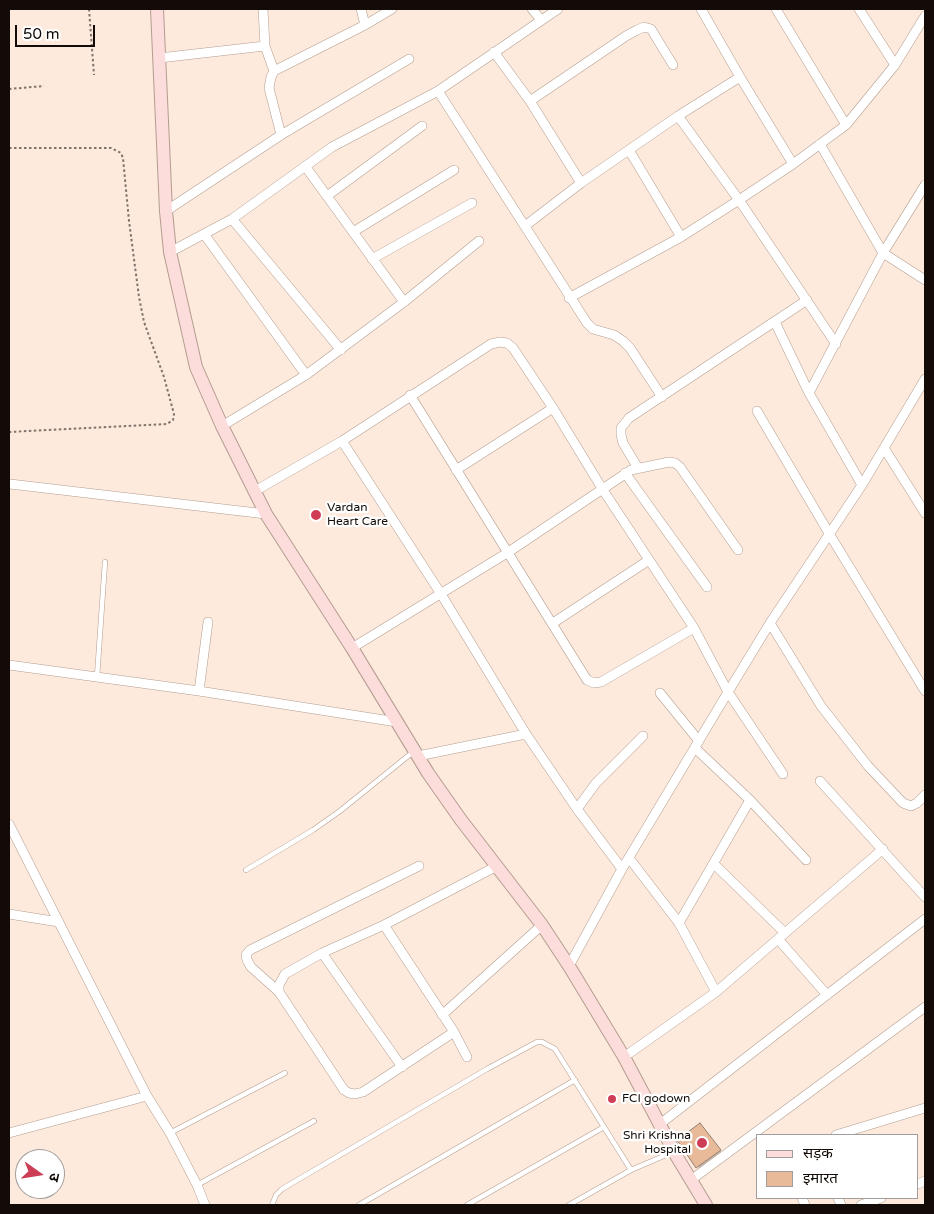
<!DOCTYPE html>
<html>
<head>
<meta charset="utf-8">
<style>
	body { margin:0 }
	#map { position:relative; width:934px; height:1214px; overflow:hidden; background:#fdeadd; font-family:"Varela Round","Noto Sans Devanagari",sans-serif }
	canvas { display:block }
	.frame { position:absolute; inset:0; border:10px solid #130b07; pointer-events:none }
	.legend { position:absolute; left:756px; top:1134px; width:162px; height:65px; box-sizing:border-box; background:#fff; border:1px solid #a19d9c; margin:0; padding:6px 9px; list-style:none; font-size:15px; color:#130b07 }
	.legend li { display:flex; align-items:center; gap:10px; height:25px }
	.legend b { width:25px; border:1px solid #a19d9c }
	.north { position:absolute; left:15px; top:1149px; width:50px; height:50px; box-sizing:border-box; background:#fff; border:1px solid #a19d9c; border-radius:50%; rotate:103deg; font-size:14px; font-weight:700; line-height:20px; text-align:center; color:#130b07 }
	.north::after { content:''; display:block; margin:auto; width:18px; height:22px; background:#cd3d55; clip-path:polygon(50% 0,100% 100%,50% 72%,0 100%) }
	.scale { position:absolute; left:15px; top:25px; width:80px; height:22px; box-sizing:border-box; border:2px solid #130b07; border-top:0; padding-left:6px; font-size:15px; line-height:18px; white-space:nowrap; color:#130b07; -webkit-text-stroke:4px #fff; paint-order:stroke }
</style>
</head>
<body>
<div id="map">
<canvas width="934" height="1214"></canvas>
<div class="frame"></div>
<ul class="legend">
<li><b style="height:6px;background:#fddcdc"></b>सड़क</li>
<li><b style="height:14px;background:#e8ba9a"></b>इमारत</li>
</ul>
<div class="north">उ</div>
<div class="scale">50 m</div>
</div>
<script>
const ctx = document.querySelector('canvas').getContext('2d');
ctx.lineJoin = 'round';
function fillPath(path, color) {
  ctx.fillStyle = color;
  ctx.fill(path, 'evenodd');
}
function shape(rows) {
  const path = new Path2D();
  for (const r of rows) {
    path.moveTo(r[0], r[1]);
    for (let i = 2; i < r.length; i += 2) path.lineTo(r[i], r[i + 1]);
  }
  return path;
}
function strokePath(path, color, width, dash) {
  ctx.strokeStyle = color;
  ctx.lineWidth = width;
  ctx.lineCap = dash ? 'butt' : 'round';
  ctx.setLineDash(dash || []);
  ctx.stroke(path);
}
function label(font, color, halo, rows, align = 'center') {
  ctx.font = font + ' "Varela Round",sans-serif';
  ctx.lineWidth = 4.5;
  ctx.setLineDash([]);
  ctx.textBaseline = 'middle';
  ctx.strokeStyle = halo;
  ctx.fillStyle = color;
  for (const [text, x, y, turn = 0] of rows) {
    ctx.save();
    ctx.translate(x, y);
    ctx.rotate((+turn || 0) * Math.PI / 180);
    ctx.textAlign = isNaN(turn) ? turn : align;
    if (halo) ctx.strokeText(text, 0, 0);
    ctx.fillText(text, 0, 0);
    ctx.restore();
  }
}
const shadow = shape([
	[703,1128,724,1155,701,1171,679,1140]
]);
const building = shape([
	[700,1123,721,1150,696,1168,677,1140,700,1123]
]);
const path = shape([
	[89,9,94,75],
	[9,89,44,86],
	[9,148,111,148,121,153,123,158,129,221,139,297,144,322,164,377,174,414,173,420,167,424,9,432]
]);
const lane = shape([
	[97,677,105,562],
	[246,870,313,830,340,811,413,752],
	[170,1133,285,1073],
	[197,1185,314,1121],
	[272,1205,276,1195,282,1189,487,1069,537,1042,542,1042,555,1049,631,1170],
	[359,1205,575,1080],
	[467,1205,604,1127],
	[569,1205,631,1170,673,1152]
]);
const street = shape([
	[263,9,265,46,274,71,271,77,269,88,281,135],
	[532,9,541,20],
	[558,9,438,91,587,323,593,329,614,335,623,341,630,348,662,397],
	[701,9,740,77,793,164],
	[776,9,846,125],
	[859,9,895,65],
	[365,25,392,9],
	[494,52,530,101,581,183],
	[159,58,265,46],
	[274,71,365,25,361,9],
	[530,101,626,36,637,30,644,27,651,29,673,65],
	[678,116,739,200,836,344],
	[820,144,883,253,925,280],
	[629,150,681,237],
	[305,166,404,302],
	[327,196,422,126],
	[166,211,281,135,409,59],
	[232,219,341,350],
	[525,226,581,183,678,116,740,77],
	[353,232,454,170],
	[204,234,306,375],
	[170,252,232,219,332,147,438,91],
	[372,259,472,203],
	[569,298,681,237,739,200,793,164,846,125,895,65,925,16],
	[775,322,809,393,862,485],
	[809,393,883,253,925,185],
	[410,395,587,680,594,683,601,682,694,628],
	[757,411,830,535,925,691],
	[222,426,306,375,404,302,479,241],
	[342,441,441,594,526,734,577,809,622,869],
	[884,448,925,513],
	[638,468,623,443,621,435,621,428,629,418,807,300],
	[456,470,553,408],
	[625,473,707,587],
	[10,484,266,514],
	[255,491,342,441,491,344,500,342,507,343,513,348,553,408,603,490,694,628,728,692,783,774],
	[553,623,649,560],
	[770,623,821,706,868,766,903,803,911,806,917,803,925,795],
	[352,648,507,553,631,470,669,462,675,463,680,467,738,550],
	[9,665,199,691,397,722],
	[199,691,208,622],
	[660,693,699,741],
	[695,748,750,800,806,860],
	[418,756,526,734],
	[820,781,925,897],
	[577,809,596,783,643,736],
	[9,824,147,1096,170,1133,197,1185,205,1205],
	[629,858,679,923,716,992],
	[714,864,785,933],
	[9,914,59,922],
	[679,923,750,800],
	[384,925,454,1032,467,1057],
	[778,939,827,995],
	[322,953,402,1067],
	[569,966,622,869,728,692,770,623,862,485,925,379],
	[279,992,251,967,247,960,246,955,250,950,419,866],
	[442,1015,542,925],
	[454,1032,363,1092,355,1094,349,1093,344,1090,279,992,279,985,285,974,322,953,384,925,497,866],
	[624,1057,716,992,883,849],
	[660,1124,925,919],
	[9,1133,147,1096],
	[836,1135,925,1108],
	[691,1180,925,1007],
	[918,1184,925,1181],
	[802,1198,805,1205],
	[838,1198,841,1205],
	[861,1205,881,1198]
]);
const secondary = shape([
	[157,9,166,211,170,252,196,367,222,426,266,514,352,648,428,773,461,820,542,925,569,966,624,1057,677,1157,706,1205]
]);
const markers = [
	[316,515,6,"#cd3d55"],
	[612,1099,5,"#cd3d55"],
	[702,1143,6,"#cd3d55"]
];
const poiNames = [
	["Vardan",327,508],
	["Heart Care",327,522],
	["FCI godown",622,1099],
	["Shri Krishna",691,1136,"right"],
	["Hospital",691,1150,"right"]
];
fillPath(shadow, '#0003');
fillPath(building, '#e8ba9a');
strokePath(building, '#937e6f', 1);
strokePath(lane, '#b39d8e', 5.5);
strokePath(street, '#b39d8e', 10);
strokePath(secondary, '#b39d8e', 14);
strokePath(path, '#80736a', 2, [2.5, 2.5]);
strokePath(lane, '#fff', 4.5);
strokePath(street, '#fff', 9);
strokePath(secondary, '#fddcdc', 12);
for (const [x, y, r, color] of markers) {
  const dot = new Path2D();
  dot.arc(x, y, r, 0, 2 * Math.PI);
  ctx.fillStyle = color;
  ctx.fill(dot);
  strokePath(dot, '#fff', 2);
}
label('12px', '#130b07', '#fff', poiNames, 'left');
</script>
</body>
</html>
